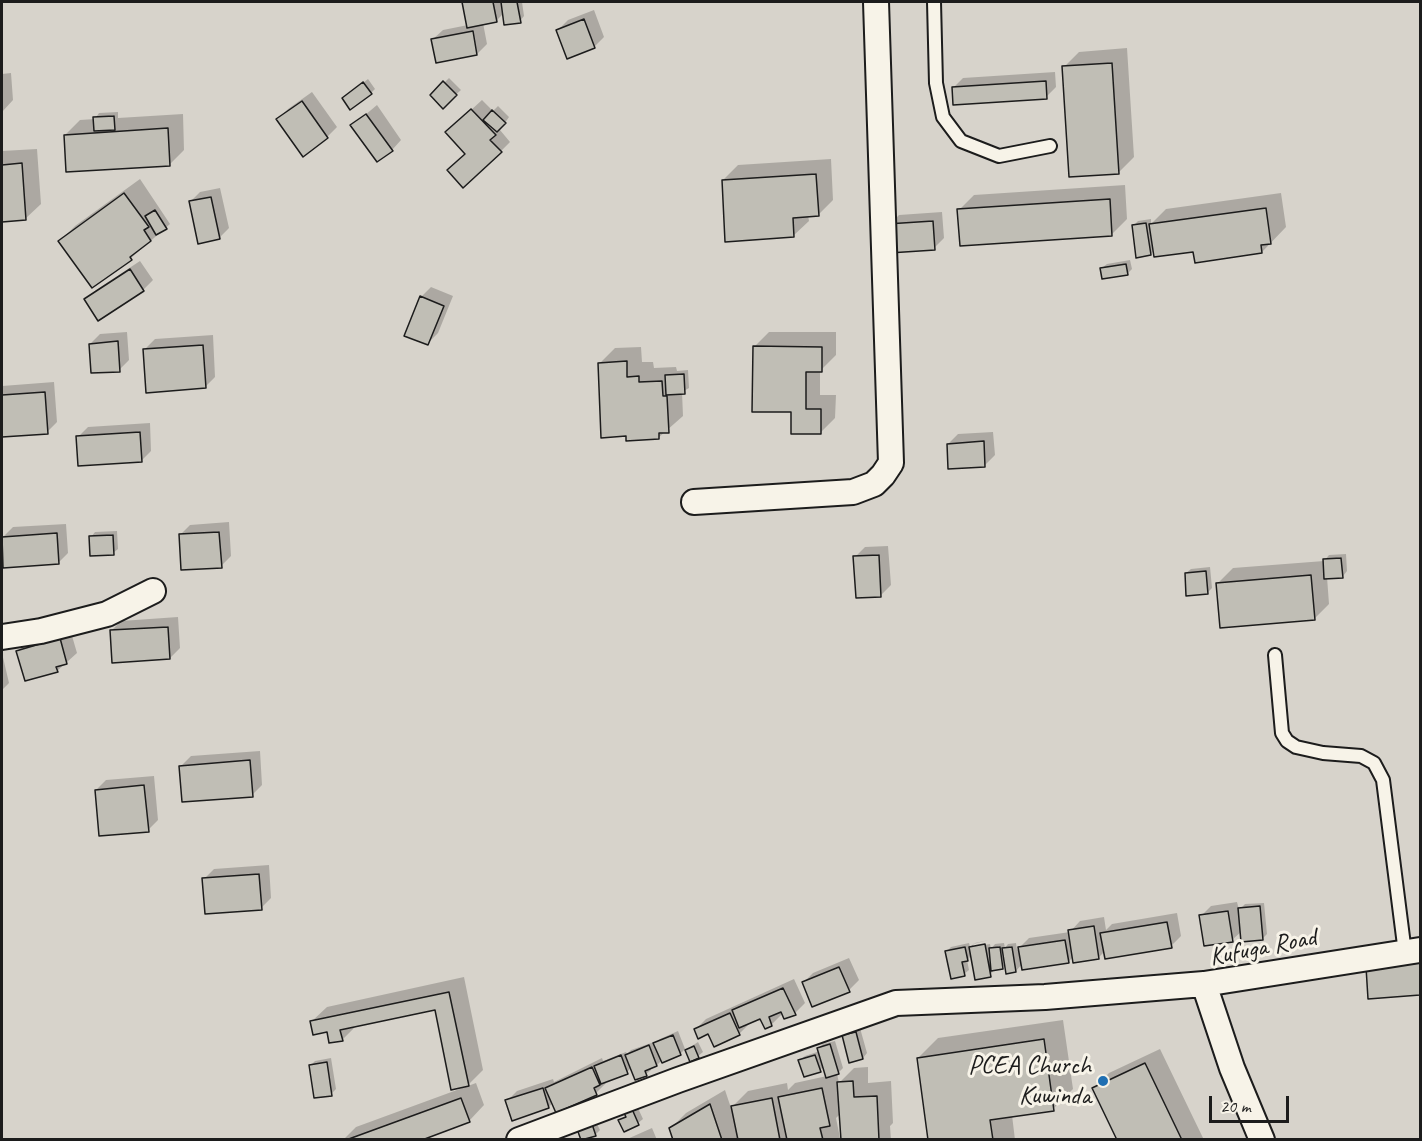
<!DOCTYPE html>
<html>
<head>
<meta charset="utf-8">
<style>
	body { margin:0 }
	#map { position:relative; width:1422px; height:1141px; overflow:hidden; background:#f7f3e8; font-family:Caveat,sans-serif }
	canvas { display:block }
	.frame { position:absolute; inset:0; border:3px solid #1c1c1c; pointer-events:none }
	.scale { position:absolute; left:1209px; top:1096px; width:80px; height:27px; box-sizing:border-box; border:3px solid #1c1c1c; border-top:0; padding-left:8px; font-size:18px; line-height:21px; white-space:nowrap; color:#1c1c1c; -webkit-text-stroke:4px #f7f3e8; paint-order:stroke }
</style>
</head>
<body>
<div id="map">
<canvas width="1422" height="1141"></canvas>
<div class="frame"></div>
<div class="scale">20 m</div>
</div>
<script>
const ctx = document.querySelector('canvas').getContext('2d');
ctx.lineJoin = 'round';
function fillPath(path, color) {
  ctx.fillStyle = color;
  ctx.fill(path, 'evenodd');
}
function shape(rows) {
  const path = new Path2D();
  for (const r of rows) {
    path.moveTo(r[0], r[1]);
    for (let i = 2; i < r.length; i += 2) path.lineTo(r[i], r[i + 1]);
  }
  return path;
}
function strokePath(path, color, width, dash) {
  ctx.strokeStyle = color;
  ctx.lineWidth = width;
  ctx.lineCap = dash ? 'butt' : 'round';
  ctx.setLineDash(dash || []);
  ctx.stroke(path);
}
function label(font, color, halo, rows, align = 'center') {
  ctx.font = font + ' Caveat,sans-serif';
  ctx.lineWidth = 6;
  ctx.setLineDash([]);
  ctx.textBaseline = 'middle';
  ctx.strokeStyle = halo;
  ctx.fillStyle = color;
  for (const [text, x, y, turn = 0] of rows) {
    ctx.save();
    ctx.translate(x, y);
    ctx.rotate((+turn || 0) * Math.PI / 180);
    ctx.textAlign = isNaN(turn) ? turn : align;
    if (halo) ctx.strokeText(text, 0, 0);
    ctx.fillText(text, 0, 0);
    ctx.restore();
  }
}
const green = shape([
	[2,2,1420,2,1420,1139,2,1140]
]);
const shadow = shape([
	[464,2,522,2,524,16,520,21,504,13,496,21,483,23,487,44,477,54,432,40,443,30,468,25],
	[594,10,604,37,594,47,558,30,568,20],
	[1127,48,1134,157,1119,172,1064,67,1079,52],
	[1055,72,1056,87,1046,97,953,88,963,78],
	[11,73,13,100,2,112,2,74],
	[449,78,461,90,443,106,432,95],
	[368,79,375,89,371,93,344,98],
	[312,92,337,127,327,137,303,154,278,119,288,109],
	[482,100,493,111,498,106,509,117,500,130,510,142,501,151,466,153,457,123],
	[377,105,401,140,392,150,352,126],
	[118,112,118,118,183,114,184,150,169,165,65,135,80,120,95,119,99,113],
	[37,149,41,204,25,219,2,220,2,151],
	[831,159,833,200,818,215,808,215,809,221,793,236,723,180,738,165],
	[140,179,170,224,131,258,92,286,60,241,75,226],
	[1125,185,1127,219,1112,234,959,210,974,195],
	[220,188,229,228,219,238,190,202,200,192],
	[1281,193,1286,227,1262,252,1154,250,1151,254,1133,226,1138,221,1151,219,1151,224,1166,209],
	[942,212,944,238,934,248,889,225,899,215],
	[1130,260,1132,269,1127,274,1102,268,1107,264],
	[140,261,153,280,143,290,86,300,96,290],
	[431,287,453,296,438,333,428,343,421,297],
	[127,332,129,360,119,370,90,344,100,334],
	[769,332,836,332,836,355,820,371,820,395,836,395,835,418,820,433,792,411,754,347],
	[213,335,215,377,205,387,145,349,155,339],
	[641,347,642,362,653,362,654,368,676,367,677,371,688,370,689,388,682,392,683,416,658,438,600,363,615,348],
	[54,382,57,422,47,432,2,435,2,386],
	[150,423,151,451,141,461,78,437,88,427],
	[993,432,995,455,985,465,948,444,958,434],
	[229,522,231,556,221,566,180,535,190,525],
	[66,524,68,553,58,563,3,537,13,527],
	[117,531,118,549,113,553,91,537,95,532],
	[888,546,891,585,881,595,855,557,865,547],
	[1346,554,1347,571,1343,576,1327,577,1329,604,1314,619,1218,583,1233,568,1324,561,1329,555],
	[1210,567,1212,588,1207,593,1186,573,1191,569],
	[178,617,180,648,170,658,111,631,121,621],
	[70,629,77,653,57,671,18,651,28,641],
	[2,653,9,683,2,690],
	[260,751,262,785,252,795,181,766,191,756],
	[154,776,158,820,148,830,96,790,106,780],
	[269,865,271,898,261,908,204,879,214,869],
	[1237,902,1239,910,1245,904,1264,903,1267,934,1262,939,1242,931,1232,940,1201,916,1211,906],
	[1177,913,1181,936,1171,946,1105,951,1098,958,1074,956,1068,962,1022,964,1016,971,1006,964,1002,968,995,969,990,975,972,955,967,960,969,970,964,974,946,952,951,947,969,943,970,947,975,943,989,940,973,944,973,947,990,944,991,949,995,944,1004,943,1005,948,1008,944,1016,943,1017,950,1029,938,1070,932,1080,921,1104,917,1106,930,1112,924],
	[1420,954,1420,993,1369,997],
	[849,958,859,980,849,990,803,983,813,973],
	[464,977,483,1070,466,1087,436,1008,357,1025,342,1040,311,1022,327,1007],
	[794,979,805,1003,795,1013,783,1013,772,1024,765,1027,761,1017,749,1022,749,1024,739,1034,696,1029,706,1019],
	[1063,1020,1073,1089,1053,1109,1012,1115,1015,1140,930,1140,918,1058,938,1038],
	[860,1028,867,1053,863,1058,844,1036,848,1031],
	[678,1031,685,1049,680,1054,662,1060,657,1065,650,1067,651,1070,646,1074,631,1068,627,1072,605,1081,606,1083,596,1093,557,1111,553,1102,549,1107,513,1119,507,1101,517,1091,553,1079,554,1082,602,1058,603,1061,626,1052,627,1054,631,1050,654,1042,655,1044,660,1039],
	[835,1041,843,1068,837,1074,839,1083,854,1068,868,1067,868,1083,891,1081,893,1123,890,1126,891,1140,675,1140,671,1128,686,1113,725,1090,731,1108,748,1091,787,1083,788,1090,795,1083,827,1076,824,1066,820,1070,800,1060,805,1056,820,1051,819,1048,823,1044],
	[841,1113,842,1137,840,1138,836,1118],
	[698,1042,703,1052,698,1056,686,1050],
	[1160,1049,1204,1140,1119,1140,1094,1088,1109,1073],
	[331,1058,336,1089,331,1094,310,1066,315,1061],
	[476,1083,484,1105,469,1121,417,1140,343,1140,356,1127],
	[637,1106,643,1119,638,1123,625,1130,620,1120],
	[597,1124,600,1130,595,1135,582,1129],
	[652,1128,657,1140,625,1140]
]);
const building = shape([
	[462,2,493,2,497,22,467,28,462,2],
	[501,2,517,2,521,23,504,25,501,2],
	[584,19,595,48,567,59,556,30,584,19],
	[473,31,477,55,436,63,431,39,473,31],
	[1112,63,1119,174,1069,177,1062,66,1112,63],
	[443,81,457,95,443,109,430,95,443,81],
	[1046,81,1047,99,953,105,952,87,1046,81],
	[363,82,372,94,350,110,342,98,363,82],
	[302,101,328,138,303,157,276,119,302,101],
	[471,109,496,135,490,140,502,152,463,188,447,170,465,154,445,132,471,109],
	[492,110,506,123,497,132,483,120,492,110],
	[366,114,393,151,377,162,350,125,366,114],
	[114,116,115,130,94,131,93,117,114,116],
	[168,128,170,166,66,172,64,135,168,128],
	[22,163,26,220,2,222,2,165,22,163],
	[816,174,819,216,793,218,794,237,725,242,722,180,816,174],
	[124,193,149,227,144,230,151,241,130,257,132,260,92,288,58,241,124,193],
	[211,197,220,239,198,244,189,201,211,197],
	[1110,199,1112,236,960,246,957,209,1110,199],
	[1266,208,1271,244,1261,245,1262,253,1195,263,1193,252,1154,257,1149,224,1266,208],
	[155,210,167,229,156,235,145,216,155,210],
	[933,221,935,250,889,253,887,224,933,221],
	[1146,223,1151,255,1136,258,1132,225,1146,223],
	[1126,264,1128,275,1102,279,1100,268,1126,264],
	[130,269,144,291,98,321,84,299,130,269],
	[420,296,444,306,428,345,404,336,420,296],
	[118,341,120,372,91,373,89,344,118,341],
	[203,345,206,388,146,393,143,349,203,345],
	[753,346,822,347,822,372,806,372,806,409,821,409,821,434,791,434,791,412,752,412,753,346],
	[627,361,627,377,639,376,639,382,662,381,663,396,667,396,669,433,659,433,659,439,626,441,626,436,601,438,598,363,627,361],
	[684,374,685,394,666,395,665,375,684,374],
	[45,392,48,434,2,437,2,395,45,392],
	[140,432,142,462,78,466,76,436,140,432],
	[984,441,985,467,948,469,947,444,984,441],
	[219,532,222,568,181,570,179,534,219,532],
	[57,533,59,564,3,568,2,537,57,533],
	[113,535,114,555,90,556,89,536,113,535],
	[879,555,881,597,856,598,853,556,879,555],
	[1341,558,1343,578,1324,579,1323,559,1341,558],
	[1206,571,1208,594,1186,596,1185,573,1206,571],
	[1311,575,1315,620,1220,628,1216,583,1311,575],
	[168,627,170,659,112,663,110,630,168,627],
	[60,638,67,664,56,667,58,672,25,681,16,651,60,638],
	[250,760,253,797,182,802,179,766,250,760],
	[144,785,149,832,99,836,95,790,144,785],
	[259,874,262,910,205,914,202,878,259,874],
	[1260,906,1263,940,1241,942,1238,908,1260,906],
	[1228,911,1233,942,1204,946,1199,915,1228,911],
	[1167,922,1172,948,1105,959,1100,933,1167,922],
	[1094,926,1099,959,1073,963,1068,930,1094,926],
	[1065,940,1069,963,1022,970,1018,947,1065,940],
	[985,944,991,977,975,980,969,947,985,944],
	[965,947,968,961,962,962,965,976,951,979,945,951,965,947],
	[1000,947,1003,969,991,971,989,948,1000,947],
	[1012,947,1016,972,1006,974,1002,948,1012,947],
	[1420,963,1420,995,1368,999,1366,967,1420,963],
	[839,967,850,992,812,1007,802,982,839,967],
	[783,988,796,1015,784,1019,781,1012,769,1017,772,1026,765,1029,760,1019,739,1028,732,1010,783,988],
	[449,992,469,1086,451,1090,435,1010,340,1030,343,1041,329,1043,327,1032,313,1035,310,1021,449,992],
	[730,1013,740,1035,714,1047,708,1034,698,1039,694,1029,730,1013],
	[856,1032,863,1059,849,1063,842,1035,856,1032],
	[673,1035,681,1055,662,1063,653,1043,673,1035],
	[1044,1039,1054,1111,990,1120,993,1140,928,1140,917,1058,1044,1039],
	[830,1044,839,1074,826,1078,817,1048,830,1044],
	[649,1045,657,1066,645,1071,647,1076,635,1080,625,1055,649,1045],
	[694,1046,699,1058,690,1062,685,1050,694,1046],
	[621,1055,628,1074,601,1084,594,1066,621,1055],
	[815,1055,821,1072,804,1077,798,1060,815,1055],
	[327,1062,332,1096,314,1098,309,1065,327,1062],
	[1145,1063,1182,1140,1117,1140,1092,1088,1145,1063],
	[592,1067,600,1085,594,1088,597,1095,556,1113,545,1088,592,1067],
	[853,1081,854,1097,877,1096,879,1140,841,1140,837,1082,853,1081],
	[543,1088,549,1108,512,1121,505,1100,543,1088],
	[822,1088,830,1126,820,1128,823,1140,787,1140,778,1097,822,1088],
	[461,1098,470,1122,422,1140,346,1140,461,1098],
	[772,1098,780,1140,738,1140,731,1106,772,1098],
	[710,1104,722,1140,673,1140,669,1128,710,1104],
	[632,1109,639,1125,624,1132,618,1120,626,1117,624,1113,632,1109],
	[592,1124,596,1136,581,1140,577,1129,592,1124]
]);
const lane = shape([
	[934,2,936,83,943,117,961,141,999,156,1050,146],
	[1275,655,1282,733,1287,741,1296,747,1323,753,1361,756,1374,763,1383,780,1405,953]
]);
const street = shape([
	[694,502,853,492,874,484,883,475,891,463,876,2],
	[2,637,41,631,107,614,153,591],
	[1204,984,1232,1068,1262,1140],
	[519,1140,678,1080,896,1003,1045,997,1204,984,1420,950]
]);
const markers = [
	[1103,1081,6,"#1f6fb2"]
];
const streetNames = [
	["Kufuga Road",1263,948,-11]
];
const poiNames = [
	["PCEA Church",1091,1066],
	["Kuwinda",1091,1096]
];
fillPath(green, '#d7d3cb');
fillPath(shadow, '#0003');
fillPath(building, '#c0beb5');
strokePath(building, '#1c1c1c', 1.5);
strokePath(lane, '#1c1c1c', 16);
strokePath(street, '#1c1c1c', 28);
strokePath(lane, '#f7f3e8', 12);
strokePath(street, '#f7f3e8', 24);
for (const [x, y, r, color] of markers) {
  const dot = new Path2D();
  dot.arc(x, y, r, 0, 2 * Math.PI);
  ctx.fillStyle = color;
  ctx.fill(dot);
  strokePath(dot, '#f7f3e8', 2);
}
label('26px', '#1c1c1c', '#f7f3e8', streetNames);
label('26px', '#1c1c1c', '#f7f3e8', poiNames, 'right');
</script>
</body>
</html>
